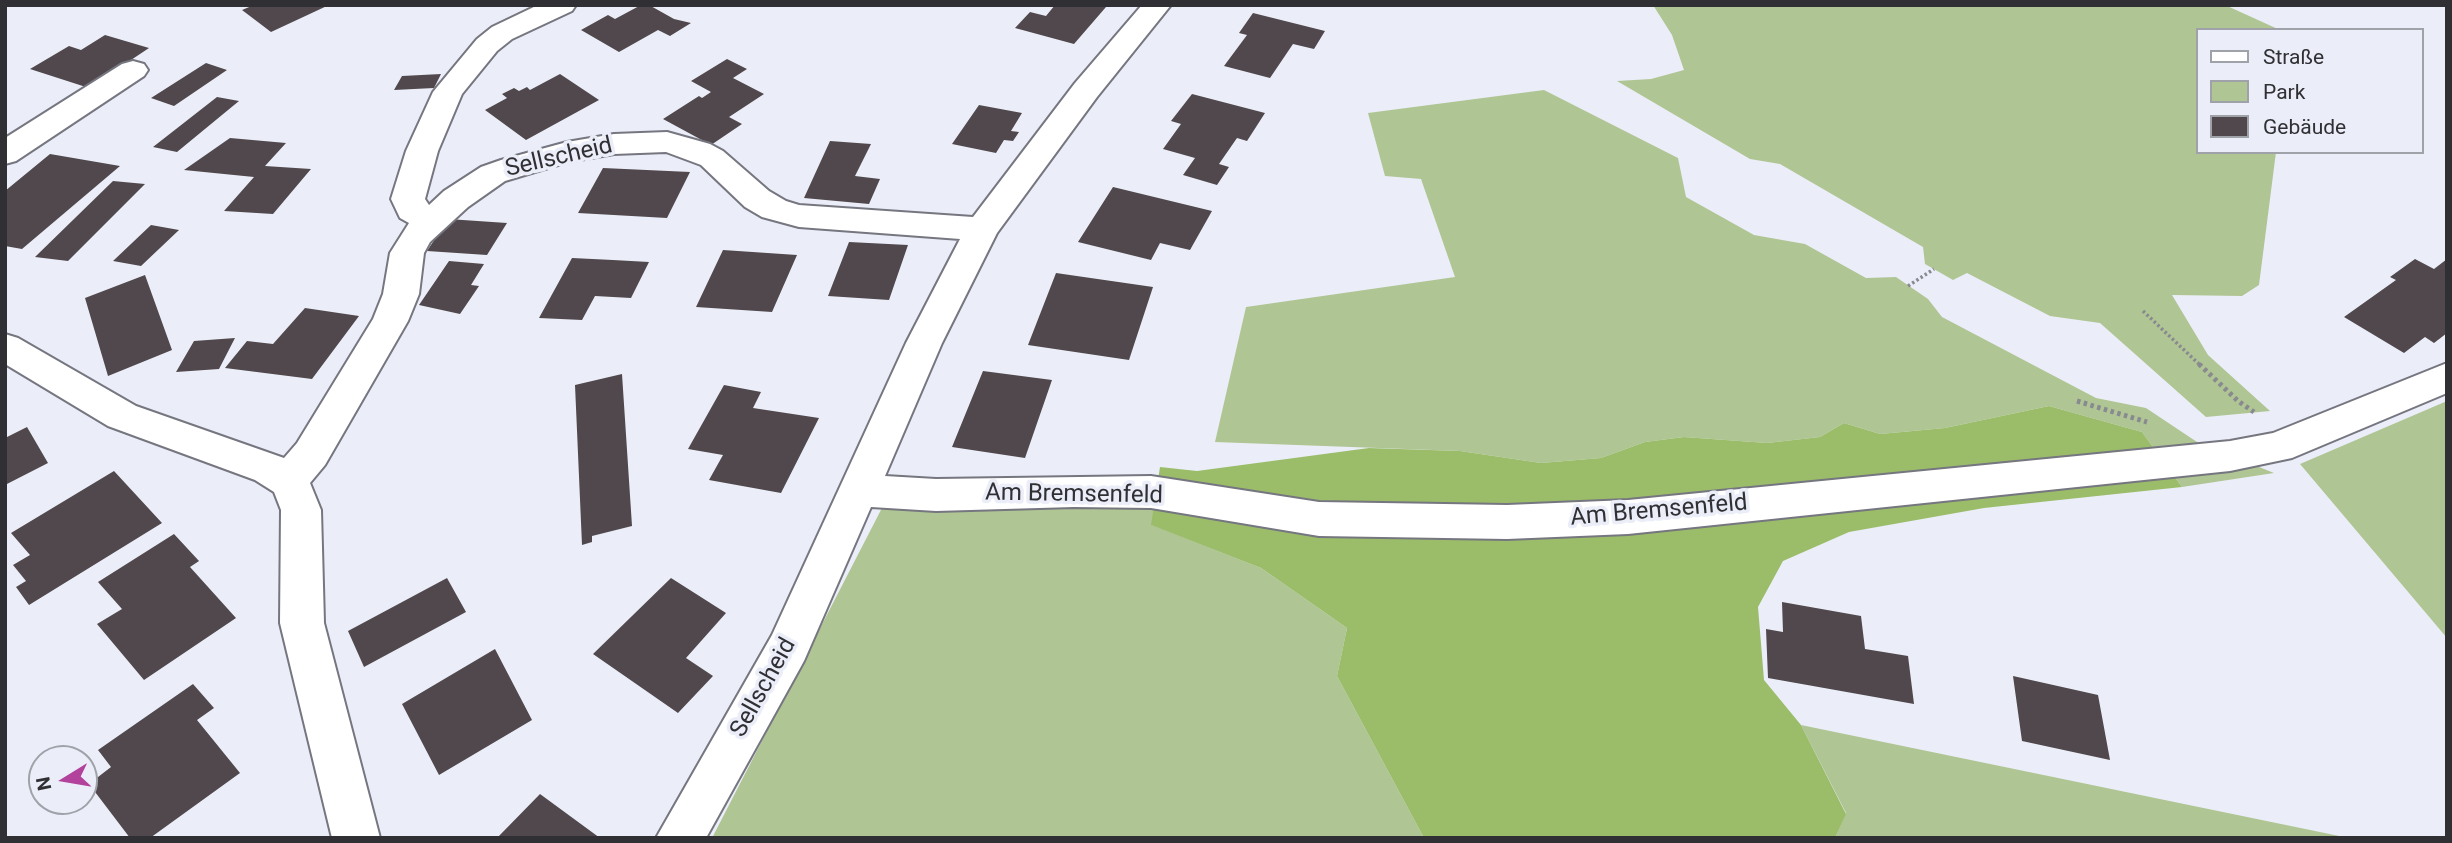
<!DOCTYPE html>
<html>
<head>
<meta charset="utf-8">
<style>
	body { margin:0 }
	#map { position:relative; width:2452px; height:843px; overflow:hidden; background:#ebeef8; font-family:Roboto,sans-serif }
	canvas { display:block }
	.frame { position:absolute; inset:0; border:7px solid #303034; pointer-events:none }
	.legend { position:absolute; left:2196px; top:28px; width:228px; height:126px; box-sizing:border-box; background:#ebeef8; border:2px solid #a0a2aa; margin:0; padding:9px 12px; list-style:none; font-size:21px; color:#303034 }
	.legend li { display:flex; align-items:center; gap:14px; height:35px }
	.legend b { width:35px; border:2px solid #a0a2aa }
	.north { position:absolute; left:28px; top:745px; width:70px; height:70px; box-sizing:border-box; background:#ebeef8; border:2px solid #a0a2aa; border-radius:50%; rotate:259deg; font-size:19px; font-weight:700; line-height:28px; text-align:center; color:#303034 }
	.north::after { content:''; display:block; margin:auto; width:24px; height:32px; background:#b3429d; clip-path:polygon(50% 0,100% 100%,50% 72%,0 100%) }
</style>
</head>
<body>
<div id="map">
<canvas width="2452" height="843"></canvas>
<div class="frame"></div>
<ul class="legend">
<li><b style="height:9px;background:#fff"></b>Straße</li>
<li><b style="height:19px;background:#b0c594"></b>Park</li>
<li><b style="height:19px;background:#50484c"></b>Gebäude</li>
</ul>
<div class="north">N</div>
</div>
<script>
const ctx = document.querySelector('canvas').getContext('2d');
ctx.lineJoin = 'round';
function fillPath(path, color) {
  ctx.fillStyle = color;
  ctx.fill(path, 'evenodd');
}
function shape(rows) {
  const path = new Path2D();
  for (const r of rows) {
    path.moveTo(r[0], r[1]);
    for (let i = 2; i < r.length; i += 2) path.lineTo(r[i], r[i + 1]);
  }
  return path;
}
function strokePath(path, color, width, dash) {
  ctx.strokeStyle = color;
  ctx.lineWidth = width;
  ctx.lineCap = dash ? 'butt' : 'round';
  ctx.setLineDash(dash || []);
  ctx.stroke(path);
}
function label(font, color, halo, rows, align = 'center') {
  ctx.font = font + ' Roboto,sans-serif';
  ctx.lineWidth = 7;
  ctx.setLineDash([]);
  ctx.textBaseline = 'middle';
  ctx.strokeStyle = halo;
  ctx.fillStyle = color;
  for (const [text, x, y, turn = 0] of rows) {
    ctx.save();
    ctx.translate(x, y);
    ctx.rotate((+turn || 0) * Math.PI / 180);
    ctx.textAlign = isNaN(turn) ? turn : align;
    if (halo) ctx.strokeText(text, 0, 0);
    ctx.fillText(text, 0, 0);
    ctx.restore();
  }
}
const green = shape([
	[1653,5,2225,5,2280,30,2198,30,2198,152,2276,152,2259,285,2242,296,2172,295,2208,355,2270,411,2206,417,2100,323,2050,316,1967,273,1953,280,1925,264,1923,247,1780,164,1750,159,1617,81,1651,79,1684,70,1672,35],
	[1544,90,1678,158,1686,197,1754,235,1805,244,1866,278,1896,277,1928,299,1942,317,2096,398,2146,408,2197,442,2274,473,2182,487,2142,432,2049,406,1945,428,1880,434,1844,423,1820,437,1767,443,1684,437,1645,442,1601,458,1541,463,1460,451,1215,442,1246,307,1455,277,1421,179,1385,176,1368,113],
	[2447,401,2447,638,2300,464],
	[1157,487,1152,525,1261,568,1347,628,1337,676,1424,838,712,838,883,506],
	[1801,725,2349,838,1835,838,1846,813]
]);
const forest = shape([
	[2049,406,2142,432,2182,487,1984,508,1849,532,1783,561,1758,607,1764,680,1801,725,1846,814,1835,838,1424,838,1337,676,1347,628,1261,568,1151,525,1160,467,1197,471,1369,448,1460,451,1541,463,1601,458,1645,442,1684,437,1767,443,1820,437,1844,423,1880,434,1945,428]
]);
const building = shape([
	[254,5,329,5,271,32,242,10],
	[641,5,649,5,674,19,691,23,670,36,658,30,619,52,581,30,608,15,615,19],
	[1055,5,1100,5,1106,7,1074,44,1015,28,1030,12,1046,16],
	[1253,13,1325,31,1314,49,1293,44,1270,78,1224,66,1247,35,1239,33],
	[105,35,149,48,89,88,30,69,69,46,81,50],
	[727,59,747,69,733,78,764,94,729,117,742,124,711,145,663,119,699,96,702,98,711,92,691,81],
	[206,63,227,70,174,106,151,98],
	[441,74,434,88,394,90,402,76],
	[560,74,599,100,526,140,485,110,507,98,502,94,514,88,519,91,527,87,530,90],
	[1192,94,1265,113,1247,141,1237,138,1219,164,1229,167,1217,185,1183,175,1195,158,1163,149,1181,124,1171,121],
	[217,97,239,101,177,152,153,147],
	[979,105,1022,113,1011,131,1019,132,1013,141,1004,140,996,153,952,144],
	[230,138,286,143,265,166,311,169,273,214,224,211,254,177,184,170],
	[830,141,871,144,855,176,880,179,869,204,804,198],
	[50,154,120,166,22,249,5,246,5,191],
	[603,168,690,172,667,218,578,213],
	[113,181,145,184,68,261,35,257],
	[1113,187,1212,211,1190,250,1160,243,1151,260,1078,242],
	[448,219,507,223,487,255,427,251],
	[151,225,179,230,141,266,113,261],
	[849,242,908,245,889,300,828,296],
	[723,250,797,255,772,312,696,307],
	[572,258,613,260,649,262,631,298,595,296,582,320,539,318],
	[2415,259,2434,269,2447,259,2447,333,2434,343,2425,337,2404,353,2344,317,2396,280,2390,277],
	[449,261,484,264,471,285,479,286,460,314,419,305],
	[1056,273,1153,287,1129,360,1028,345],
	[145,275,172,350,108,376,85,298],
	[305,308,359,316,312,379,225,368,247,341,273,344],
	[235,338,219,369,176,372,194,341],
	[983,371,1052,380,1025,458,952,447],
	[622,374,632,526,592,536,592,542,582,545,575,385],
	[724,385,761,392,753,408,819,418,781,493,709,480,723,455,688,449],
	[27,427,48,463,5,485,5,438],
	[114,471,162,523,29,605,16,587,26,581,13,565,30,555,11,533],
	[174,534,199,561,190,567,236,618,144,680,97,624,122,609,98,582],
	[447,578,466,612,364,667,348,631],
	[671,578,726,613,686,658,713,676,678,713,593,654],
	[1782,602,1861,616,1865,649,1908,656,1914,704,1768,678,1766,629,1783,632],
	[495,649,532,720,439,775,402,704],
	[2013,676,2098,695,2110,760,2022,741],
	[193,684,214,708,197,720,240,773,150,838,130,838,89,784,111,767,98,750],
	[540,794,600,838,497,838]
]);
const pathFar1 = shape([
	[1908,286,1934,269],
	[2143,311,2201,366]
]);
const path = shape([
	[2199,364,2238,401,2254,412],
	[2077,401,2147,422]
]);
const minor = shape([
	[538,5,576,5,572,11,512,39,497,51,462,94,438,151,425,199,429,205,444,191,481,167,501,160,567,142,614,134,667,132,710,144,723,151,769,191,786,201,799,205,973,217,1075,83,1142,5,1171,5,1097,97,997,233,942,343,885,476,936,479,1151,476,1319,502,1507,505,1628,500,2230,441,2273,433,2447,363,2447,393,2292,458,2230,471,1628,534,1507,539,1319,536,1151,508,1074,507,936,511,871,507,804,661,706,838,656,838,772,635,906,343,960,239,799,227,762,217,745,207,701,165,666,152,614,154,568,162,505,181,468,207,430,242,424,253,419,294,408,321,325,465,310,483,321,510,324,623,380,838,332,838,280,623,281,510,274,492,255,480,108,426,5,364,5,334,18,338,136,406,284,458,297,443,373,319,383,294,390,253,409,223,400,218,391,199,406,151,433,92,477,39,492,27,538,5],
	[133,61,144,64,148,70,144,76,16,161,5,164,5,138,122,64,133,61]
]);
const streetNames = [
	["Sellscheid",559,158,-13],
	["Am Bremsenfeld",1074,495,1],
	["Am Bremsenfeld",1659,511,-5],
	["Sellscheid",764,688,-61]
];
fillPath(green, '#b0c594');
fillPath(forest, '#9bbd6a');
fillPath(building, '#50484c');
strokePath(minor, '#75767f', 4);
strokePath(pathFar1, '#888a90', 3.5, [2.5, 2.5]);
strokePath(path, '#888a90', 5, [3.5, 3.5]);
fillPath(minor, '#fff');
label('24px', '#303034', '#ebeef8', streetNames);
</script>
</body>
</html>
